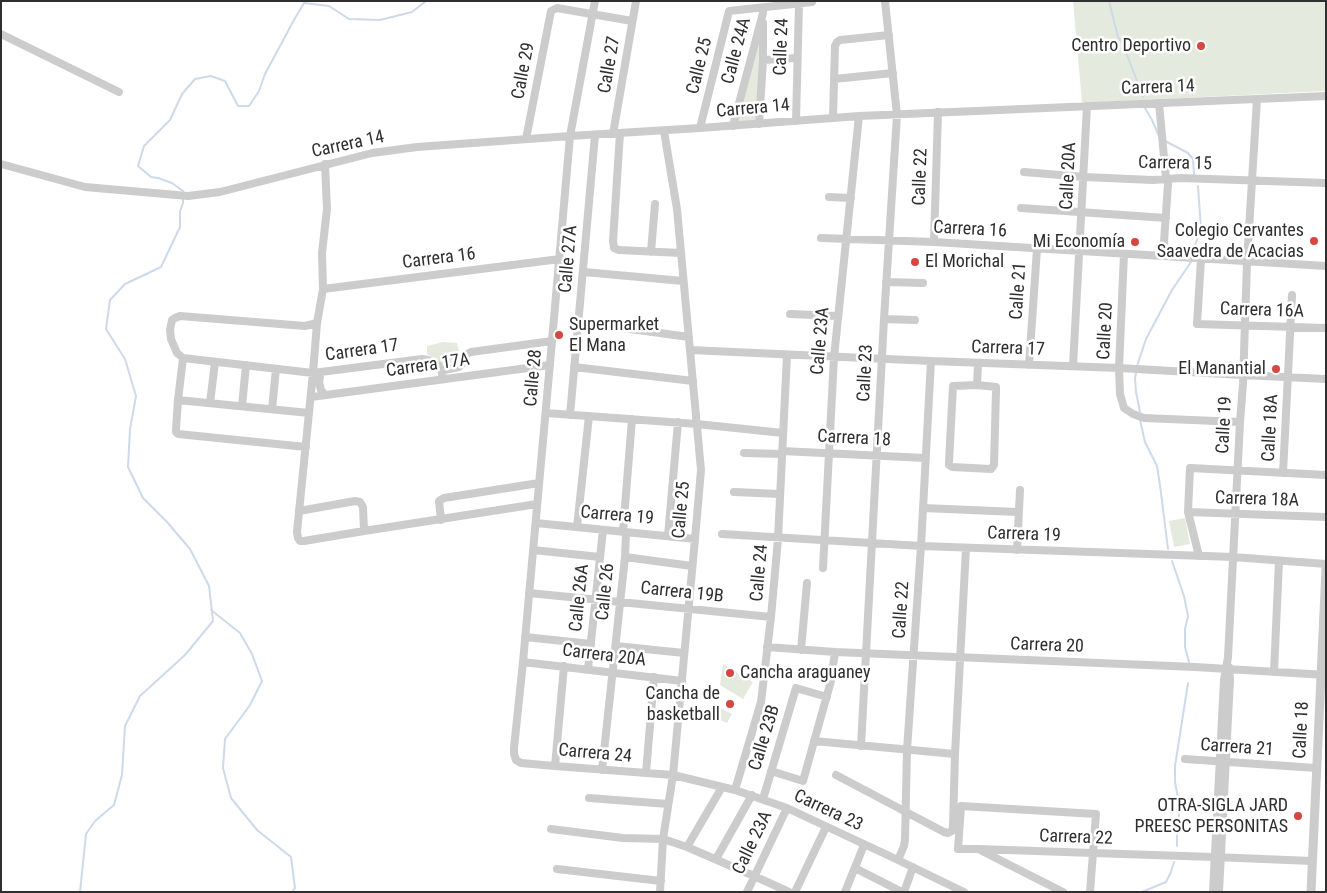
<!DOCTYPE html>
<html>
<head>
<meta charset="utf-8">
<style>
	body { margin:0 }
	#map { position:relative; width:1327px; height:893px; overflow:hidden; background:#fff; font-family:"Roboto Condensed",sans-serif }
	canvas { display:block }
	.frame { position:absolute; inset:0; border:2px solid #2f2f2f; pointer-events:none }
</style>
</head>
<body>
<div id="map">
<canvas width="1327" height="893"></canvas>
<div class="frame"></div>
</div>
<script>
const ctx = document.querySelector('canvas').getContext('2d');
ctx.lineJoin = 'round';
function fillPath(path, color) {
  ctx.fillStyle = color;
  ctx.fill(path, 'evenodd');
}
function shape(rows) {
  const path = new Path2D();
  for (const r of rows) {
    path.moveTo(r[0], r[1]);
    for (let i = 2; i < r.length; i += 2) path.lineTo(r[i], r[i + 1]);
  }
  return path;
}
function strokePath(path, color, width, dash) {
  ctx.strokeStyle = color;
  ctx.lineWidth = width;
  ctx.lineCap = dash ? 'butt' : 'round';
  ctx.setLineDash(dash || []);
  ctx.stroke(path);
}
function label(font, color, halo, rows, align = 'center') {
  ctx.font = font + ' "Roboto Condensed",sans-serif';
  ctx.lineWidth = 5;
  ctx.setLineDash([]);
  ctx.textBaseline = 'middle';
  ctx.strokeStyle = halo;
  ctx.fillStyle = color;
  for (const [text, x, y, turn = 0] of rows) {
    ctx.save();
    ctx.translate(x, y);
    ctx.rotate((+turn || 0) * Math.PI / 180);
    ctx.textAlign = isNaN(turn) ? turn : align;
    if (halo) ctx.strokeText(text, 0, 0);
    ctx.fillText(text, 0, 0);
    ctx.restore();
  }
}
const green = shape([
	[1073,1,1326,1,1326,91,1082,103],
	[759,36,762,36,758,122,735,123],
	[443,342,457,343,461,361,442,365,427,354,427,346],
	[1185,518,1190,544,1174,547,1169,521],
	[723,664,753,682,743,699,720,685],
	[713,704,732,714,727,723,709,715]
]);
const stream = shape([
	[1109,1,1118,37,1123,44,1143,97],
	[1145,108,1152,120,1159,136],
	[1165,141,1188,153,1193,159,1194,174],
	[183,193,183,191,172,183,158,178,151,177,138,166,144,146,170,120,182,94,195,79,211,76,225,81,238,106,249,106,259,91,265,74,294,20,304,3,329,6,349,19,380,20,412,12,426,1],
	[1192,253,1201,229,1198,186],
	[1137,366,1146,339,1172,290,1191,262],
	[1136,373,1135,378,1136,392,1140,412],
	[1140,420,1145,442,1157,466,1160,485,1168,549],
	[1172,561,1184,596,1188,616,1185,629,1185,647,1189,662],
	[211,610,240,633,252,654,262,681,250,705,225,739,223,768,231,798,257,830,291,857,295,888,292,892],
	[1177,846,1177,831,1179,815,1178,798,1175,782,1175,766,1188,683],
	[80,892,86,834,95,821,114,805,122,775,125,726,140,696,185,655,213,621,209,586,190,549,167,522,143,498,128,467,130,429,136,396,125,359,106,329,110,300,125,284,161,267,180,227,180,211,183,203,183,198],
	[1142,892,1166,882,1171,872,1174,862]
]);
const minor = shape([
	[595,1,570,136,552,341,523,662,514,748,514,754,516,760,521,763,555,766,673,775,735,790,787,808,898,860,964,892],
	[1,34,119,92],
	[763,60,797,58],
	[834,79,893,73],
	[1159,103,1166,179,1168,184,1163,256],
	[833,118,835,46,837,42,840,40,889,35],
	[796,121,799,4],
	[759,124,763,60,763,23],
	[733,126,763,13],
	[700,128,729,11,812,2],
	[620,133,613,241,614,248,619,250,681,253],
	[613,134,636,1],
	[526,139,551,11,557,8,632,21],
	[1,164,85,187,188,196,220,192,372,153,417,147,570,136,700,128,859,116,1326,96],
	[325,164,327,209,322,253,323,289,317,323,313,373,297,532,298,538,300,541,304,541,364,531,537,504],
	[1024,172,1084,177,1153,180,1180,178,1326,183],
	[829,197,851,198],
	[1021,208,1166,218],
	[821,238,934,242,1326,266],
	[934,242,938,112],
	[651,252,655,204],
	[1124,254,1119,368,1120,394,1124,408,1133,414,1144,418,1240,422],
	[1201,259,1197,324,1326,328],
	[584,272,683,281],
	[886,282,923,283],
	[323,289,560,259],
	[790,314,838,316],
	[884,319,915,320],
	[579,322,689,337],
	[690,350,931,361,1119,368,1242,375,1326,379],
	[183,358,313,373,422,359,428,360,438,365,441,369,443,379],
	[1029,365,1037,249],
	[1073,366,1087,106],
	[574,367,693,381],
	[441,369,444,370,459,367,462,364,464,357,467,354,471,352,552,341],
	[321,372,319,382,321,390,325,395],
	[977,385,996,387,996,391,994,465,991,469,952,467,949,465,949,462,953,386,977,385],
	[977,385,978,363],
	[311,397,550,365],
	[178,400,183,358,177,353,171,339,170,330,172,320,175,318,180,316,305,326,317,323],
	[210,403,215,362],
	[242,406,246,365],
	[272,409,276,369],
	[546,413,697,424,783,433],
	[570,415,595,135],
	[306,447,178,434,176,432,176,429,178,400,309,413],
	[782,451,925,458],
	[744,453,782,454],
	[1283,473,1292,295],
	[734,492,780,494],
	[923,508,1018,512],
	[299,511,355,501,360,502,363,507,364,531],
	[1188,512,1326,517],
	[441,520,439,501,444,498,539,483],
	[536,523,695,539],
	[577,527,589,416],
	[722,534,921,546,1233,557,1326,564],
	[668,536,678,422],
	[533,550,600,557],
	[1017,550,1020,490],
	[1199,556,1188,512,1190,468,1326,475],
	[625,557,692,566],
	[823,568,834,357,859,116],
	[529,593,771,617],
	[525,637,591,644],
	[616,646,684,653],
	[767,647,835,652,1195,667,1326,675],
	[801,650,807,583],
	[523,662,682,681],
	[588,669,603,530],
	[1274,672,1279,561],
	[814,741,955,754],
	[861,746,884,319,897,115,885,1],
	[1185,759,1316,768],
	[555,766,564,666],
	[602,770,625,557,626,534,623,531,632,419],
	[771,771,803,781,831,681,835,652],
	[646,773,654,677],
	[836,775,944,832,948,833,952,831,953,826,955,754,966,548],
	[735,790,761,702,771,617,778,539,787,355],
	[589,798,668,804],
	[763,799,796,688,827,697],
	[551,829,623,838,663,839,687,847,754,876,789,892],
	[687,847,722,787],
	[982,851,1063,892],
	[716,859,752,795],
	[898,860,904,846,905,839,907,750,921,546,931,361],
	[855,868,902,892],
	[557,869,661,881],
	[660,892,663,839,673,775,695,539,701,470,677,209,664,131],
	[747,892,787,808],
	[795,892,826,827],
	[845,892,864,845],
	[904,892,913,867],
	[1090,892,1096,814,961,806,958,849,979,849,1093,853,1214,857,1312,861],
	[1213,892,1224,680,1228,657,1240,422,1243,384,1247,262,1257,99],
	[1219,892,1230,680,1229,667]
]);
const tertiary = shape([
	[1311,892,1326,569]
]);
const markers = [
	[1201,46,5,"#d54842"],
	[1314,241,5,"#d54842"],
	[1135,242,5,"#d54842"],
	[915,262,5,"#d54842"],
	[559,335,5,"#d54842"],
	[1276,369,5,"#d54842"],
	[730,673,5,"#d54842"],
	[730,704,5,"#d54842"],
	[1298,816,5,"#d54842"]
];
const poiNames = [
	["Centro Deportivo",1191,46],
	["Colegio Cervantes",1304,231],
	["Saavedra de Acacias",1304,252],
	["Mi Economía",1125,242],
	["El Morichal",925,262,"left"],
	["Supermarket",569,325,"left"],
	["El Mana",569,346,"left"],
	["El Manantial",1266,369],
	["Cancha araguaney",740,673,"left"],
	["Cancha de",720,694],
	["basketball",720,715],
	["OTRA-SIGLA JARD",1288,806],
	["PREESC PERSONITAS",1288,827]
];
const streetNames = [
	["Calle 24",782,47,-88],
	["Calle 24A",737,51,-75],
	["Calle 27",610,65,-80],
	["Calle 25",700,66,-76],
	["Calle 29",524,71,-79],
	["Carrera 14",1158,88,-2],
	["Carrera 14",753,109,-5],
	["Carrera 14",348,145,-12],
	["Carrera 15",1175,164,1],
	["Calle 20A",1069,176,-87],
	["Calle 22",921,177,-88],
	["Carrera 16",970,230,3],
	["Carrera 16",439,259,-7],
	["Calle 27A",569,259,-85],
	["Calle 21",1019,291,-86],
	["Carrera 16A",1262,311,2],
	["Calle 20",1106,331,-87],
	["Calle 23A",821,341,-85],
	["Carrera 17",1008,349,2],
	["Carrera 17",362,351,-8],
	["Carrera 17A",428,366,-8],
	["Calle 23",866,373,-87],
	["Calle 28",534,378,-85],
	["Calle 19",1225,425,-87],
	["Calle 18A",1271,428,-87],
	["Carrera 18",854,439,3],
	["Carrera 18A",1257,500,2],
	["Calle 25",682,510,-85],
	["Carrera 19",617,516,5],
	["Carrera 19",1024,535,2],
	["Calle 24",760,573,-85],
	["Calle 26",606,592,-84],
	["Carrera 19B",682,593,6],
	["Calle 26A",580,598,-84],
	["Calle 22",902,610,-86],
	["Carrera 20",1047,646,2],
	["Carrera 20A",604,656,7],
	["Calle 18",1302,730,-87],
	["Calle 23B",765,738,-73],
	["Carrera 21",1237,748,4],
	["Carrera 24",595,754,5],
	["Carrera 23",828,811,25],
	["Carrera 22",1076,838,2],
	["Calle 23A",753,843,-64]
];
fillPath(green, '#e4ebde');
strokePath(stream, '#ccdae9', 2);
strokePath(minor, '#ccc', 8);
strokePath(tertiary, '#ccc', 9);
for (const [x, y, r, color] of markers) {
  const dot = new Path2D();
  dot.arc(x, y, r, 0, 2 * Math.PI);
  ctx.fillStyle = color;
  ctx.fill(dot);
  strokePath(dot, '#fff', 2);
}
label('18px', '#2f2f2f', '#fff', poiNames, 'right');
label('18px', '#2f2f2f', '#fff', streetNames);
</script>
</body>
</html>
